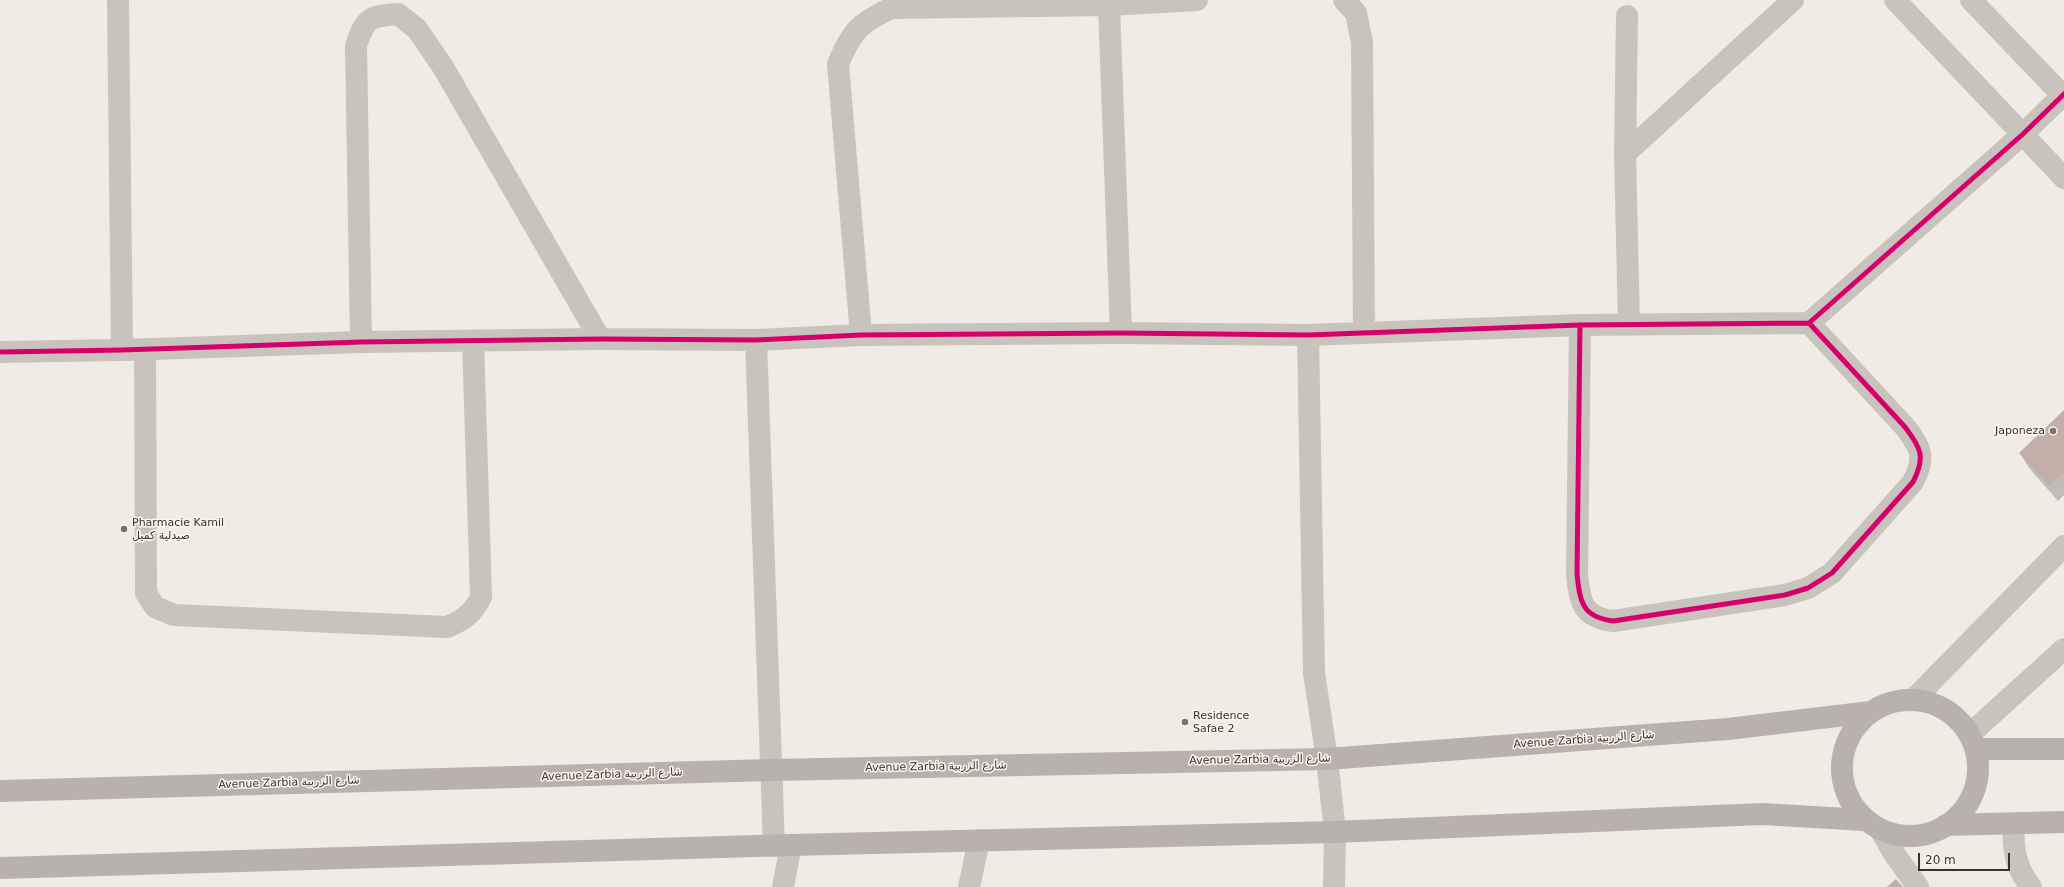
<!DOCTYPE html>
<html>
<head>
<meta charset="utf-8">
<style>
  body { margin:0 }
  #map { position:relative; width:2064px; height:887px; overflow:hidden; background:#f0ebe5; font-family:"DejaVu Sans",sans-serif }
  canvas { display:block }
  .scale { position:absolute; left:1918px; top:853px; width:92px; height:18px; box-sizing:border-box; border:2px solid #3b302b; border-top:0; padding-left:5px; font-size:12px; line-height:14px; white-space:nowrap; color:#3b302b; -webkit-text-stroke:3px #fbf5ee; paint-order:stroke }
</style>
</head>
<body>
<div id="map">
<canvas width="2064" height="887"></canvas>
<div class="scale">20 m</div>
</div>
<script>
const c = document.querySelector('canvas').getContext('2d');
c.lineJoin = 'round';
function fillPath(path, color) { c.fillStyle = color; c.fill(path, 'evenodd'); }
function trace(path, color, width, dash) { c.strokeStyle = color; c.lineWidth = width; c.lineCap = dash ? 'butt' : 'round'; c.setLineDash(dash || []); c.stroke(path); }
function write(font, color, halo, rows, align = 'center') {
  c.font = font + ' "DejaVu Sans","Noto Naskh Arabic",sans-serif'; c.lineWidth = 3; c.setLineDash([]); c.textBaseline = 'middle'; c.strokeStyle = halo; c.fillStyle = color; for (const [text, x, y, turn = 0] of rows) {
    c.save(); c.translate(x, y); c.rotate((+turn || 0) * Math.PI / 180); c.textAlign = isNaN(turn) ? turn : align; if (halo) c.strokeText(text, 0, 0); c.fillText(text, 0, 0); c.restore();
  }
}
fillPath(new Path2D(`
  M 2064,411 L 2064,495 L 2058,501 L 2029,468 L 2020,453 Z`), '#0003');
fillPath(new Path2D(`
  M 2064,410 L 2064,472 L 2049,486 L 2019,453 Z
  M 1896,879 L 1903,887 L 1887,887 Z`), '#c3afa7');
trace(new Path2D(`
  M 118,0 L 122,350
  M 1344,0 L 1356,13 L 1362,42 L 1364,332
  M 1895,0 L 2064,178
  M 1971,0 L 2064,97
  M 1109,5 L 1121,333
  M 1625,154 L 1627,16
  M 1580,325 L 1577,574 C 1580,602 1582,617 1613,621 L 1785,595 L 1808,588 L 1832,573 L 1913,482 C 1926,457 1921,448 1905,427 L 1809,323
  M 1629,325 L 1625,154 L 1793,0
  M 861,335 L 838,64 C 852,30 859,24 891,8 L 1109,5 L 1197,0
  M 1308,335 L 1314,673 L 1327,759 L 1335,832 L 1334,887
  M 756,340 L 774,846
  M 361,342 L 356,46 C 365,18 369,16 398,14 L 417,29 L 443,67 L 600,339
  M 145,349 L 146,593 L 155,607 L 174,615 L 447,627 C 464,620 473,613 481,597 L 473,341
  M 0,352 L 122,350 L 361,342 L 600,339 L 756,340 L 861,335 L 1121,333 L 1308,335 L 1580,325 L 1809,323 L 2023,134 L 2064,94
  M 1913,700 L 2064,546
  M 1970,734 L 2064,649
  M 2014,824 C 2012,847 2016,869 2031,887
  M 1880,829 L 1893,852 L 1918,887
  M 783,887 L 791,845
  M 969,887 L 979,840`), '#c9c3be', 22);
trace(new Path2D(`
  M1842 768a68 68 0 1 1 136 0a68 68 0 1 1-136 0Z
  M 1976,749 L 2064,749
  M 0,791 L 772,770 L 1327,759 L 1728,729 L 1871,712
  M 1946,825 L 2064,822
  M 0,868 L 791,845 L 1335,832 L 1762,814 L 1865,820`), '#b8b1ad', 22);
trace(new Path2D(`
  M 1580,325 L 1577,574 C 1580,602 1582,617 1613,621 L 1785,595 L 1808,588 L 1832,573 L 1913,482 C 1926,457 1921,448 1905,427 L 1809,323
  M 0,352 L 122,350 L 361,342 L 600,339 L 756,340 L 861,335 L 1121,333 L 1308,335 L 1580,325 L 1809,323 L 2023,134 L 2064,94`), '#d6006c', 5);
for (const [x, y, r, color] of [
  [2053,431,4,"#7a716c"],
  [124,529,4,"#7a716c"],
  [1185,722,4,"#7a716c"]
]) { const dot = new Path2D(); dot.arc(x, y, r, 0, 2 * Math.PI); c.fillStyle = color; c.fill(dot); trace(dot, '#fbf5ee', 1.5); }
write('11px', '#3b302b', '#fbf5ee', [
  ["Japoneza",2045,431,"right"],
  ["Pharmacie Kamil",132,523],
  ["صيدلية كميل",132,536],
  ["Residence",1193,716],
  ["Safae 2",1193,729]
], 'left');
write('11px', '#3b302b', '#fbf5ee', [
  ["Avenue Zarbia شارع الزربية",1584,740,-4],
  ["Avenue Zarbia شارع الزربية",1260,760,-1],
  ["Avenue Zarbia شارع الزربية",936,767,-1],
  ["Avenue Zarbia شارع الزربية",612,775,-2],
  ["Avenue Zarbia شارع الزربية",289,783,-2]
]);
</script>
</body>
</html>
